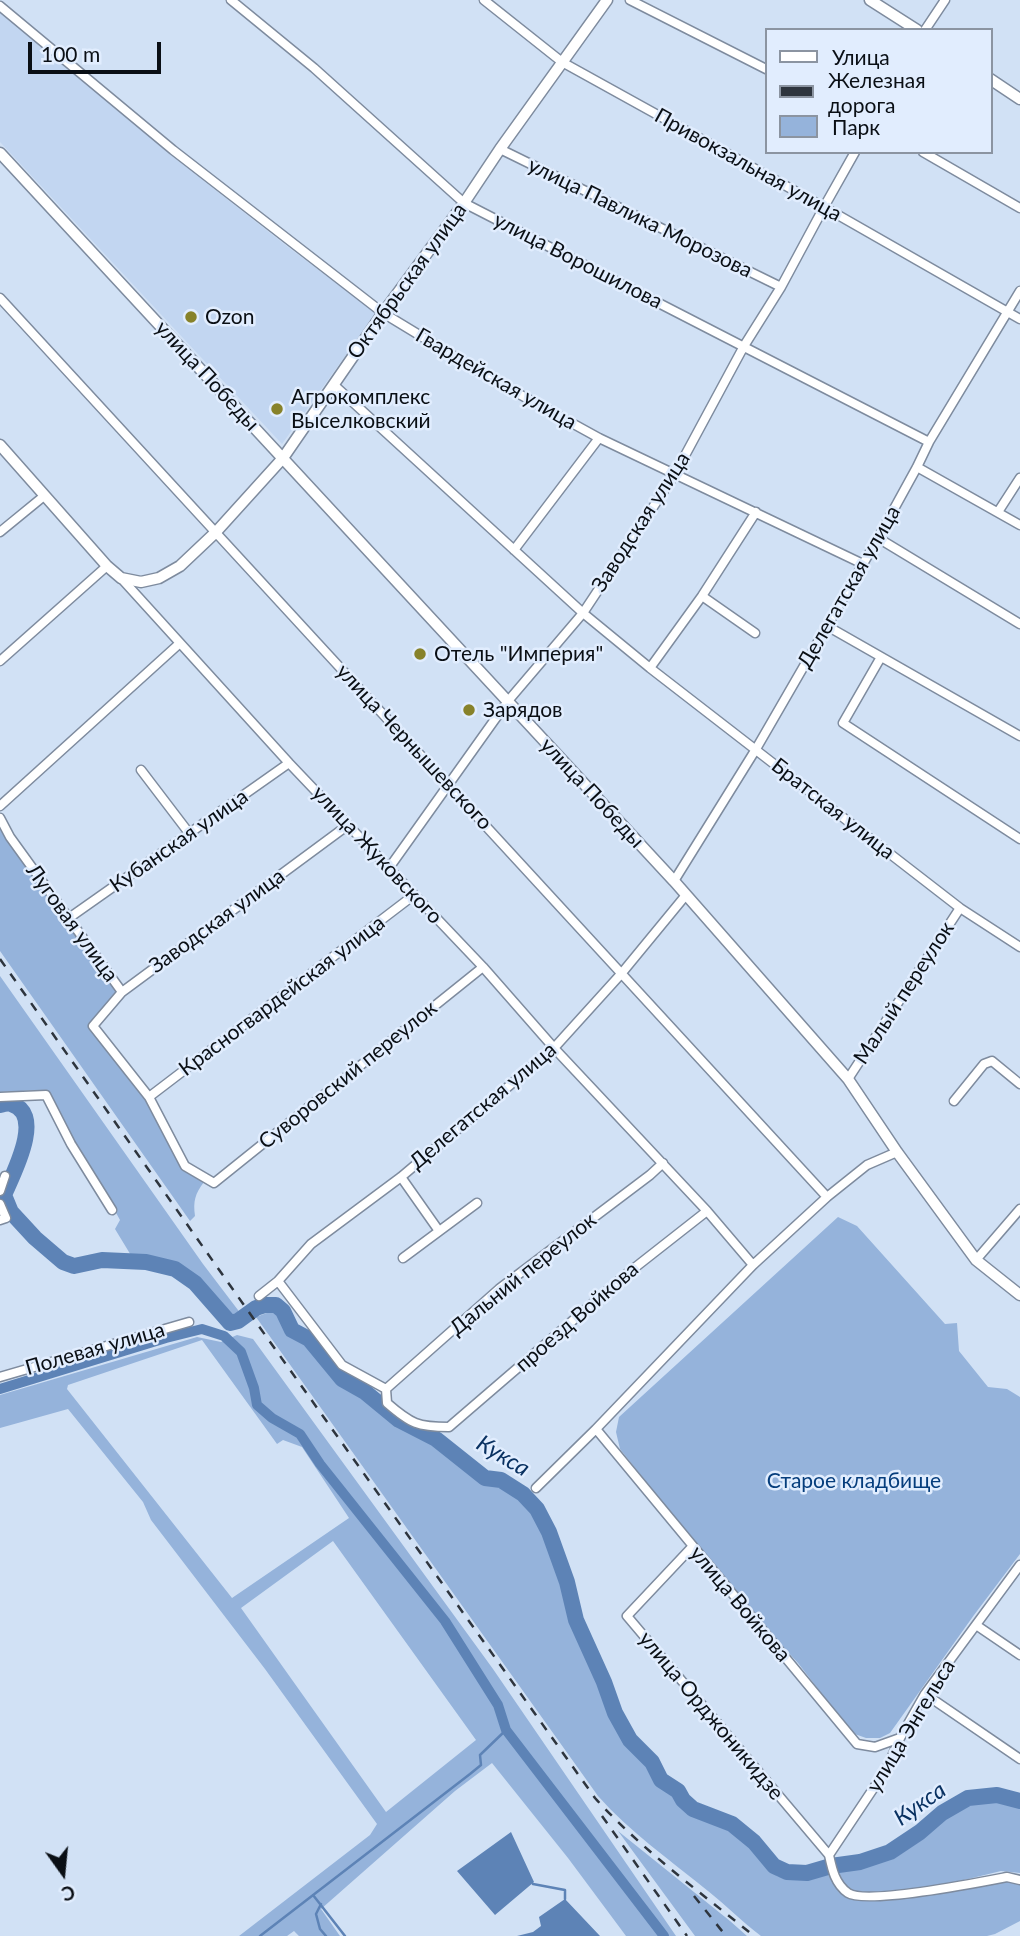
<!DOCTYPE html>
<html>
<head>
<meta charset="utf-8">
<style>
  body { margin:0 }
  #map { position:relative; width:1020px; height:1936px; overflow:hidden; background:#d1e1f5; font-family:Lato,sans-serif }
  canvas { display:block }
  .legend { position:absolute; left:765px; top:28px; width:228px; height:126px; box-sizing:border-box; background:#e1edfe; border:2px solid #8b94a1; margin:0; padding:9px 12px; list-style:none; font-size:21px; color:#0a0f15 }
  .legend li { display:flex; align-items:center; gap:14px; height:35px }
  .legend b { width:35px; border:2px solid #8b94a1 }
  .north { position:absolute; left:28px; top:1838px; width:70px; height:70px; -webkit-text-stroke:5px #e1edfe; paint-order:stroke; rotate:165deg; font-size:19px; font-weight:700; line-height:28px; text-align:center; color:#0a0f15 }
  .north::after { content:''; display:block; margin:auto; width:24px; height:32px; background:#0a0f15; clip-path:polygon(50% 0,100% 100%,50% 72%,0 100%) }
  .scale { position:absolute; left:28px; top:42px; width:133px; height:32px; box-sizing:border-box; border:4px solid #0a0f15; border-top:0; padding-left:9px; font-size:21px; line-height:24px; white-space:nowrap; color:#0a0f15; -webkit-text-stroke:5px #e1edfe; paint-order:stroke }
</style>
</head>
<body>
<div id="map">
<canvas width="1020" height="1936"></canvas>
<ul class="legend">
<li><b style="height:9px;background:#fff"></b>Улица</li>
<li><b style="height:9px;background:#2e353e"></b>Железная дорога</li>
<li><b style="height:19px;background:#95b3db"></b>Парк</li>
</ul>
<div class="north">С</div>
<div class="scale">100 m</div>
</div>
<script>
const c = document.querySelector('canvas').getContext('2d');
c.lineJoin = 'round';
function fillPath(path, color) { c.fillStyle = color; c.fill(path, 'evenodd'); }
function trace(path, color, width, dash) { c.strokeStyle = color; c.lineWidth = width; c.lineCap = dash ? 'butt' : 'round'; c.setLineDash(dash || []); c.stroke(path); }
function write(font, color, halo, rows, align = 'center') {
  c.font = font + ' Lato,sans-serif'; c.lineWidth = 5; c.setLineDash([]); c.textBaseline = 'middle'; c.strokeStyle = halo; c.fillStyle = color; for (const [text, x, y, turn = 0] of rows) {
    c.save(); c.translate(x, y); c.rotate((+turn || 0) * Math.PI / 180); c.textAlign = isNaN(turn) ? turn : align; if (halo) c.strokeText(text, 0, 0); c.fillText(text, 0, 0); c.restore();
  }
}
fillPath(new Path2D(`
  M 0,12 L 172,156 L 288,247 L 376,313 L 282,444 L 0,142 Z`), '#c2d6f1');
fillPath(new Path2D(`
  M 0,829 L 117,991 L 90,1024 L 94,1034 L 146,1099 L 177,1161 L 191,1174 L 204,1182 C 195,1194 193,1201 195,1216 L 190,1221 L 0,951 Z
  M 0,976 L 203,1264 L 241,1314 L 228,1318 L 187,1270 L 176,1265 L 161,1261 L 132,1257 L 115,1229 L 120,1220 L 100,1184 L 72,1142 L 48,1095 L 42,1090 L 0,1092 Z
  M 838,1217 L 857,1226 L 945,1324 L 957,1323 L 959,1351 L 988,1387 L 1007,1389 L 1020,1397 L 1020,1554 L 974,1615 L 890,1733 L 880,1738 L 866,1738 L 852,1733 L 798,1663 L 736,1596 L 620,1449 L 616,1432 L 619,1417 Z
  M 272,1311 L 280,1312 L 289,1330 L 308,1344 L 339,1382 L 364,1394 L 397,1424 L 410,1428 L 435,1442 L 482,1480 L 500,1484 L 521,1496 L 534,1511 L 546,1533 L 574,1622 L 613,1714 L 627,1742 L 649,1764 L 659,1781 L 676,1793 L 682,1802 L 692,1811 L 729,1826 L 753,1848 L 761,1862 L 777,1876 L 794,1880 L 828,1872 C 841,1893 843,1900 869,1900 L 1008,1881 L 1020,1884 L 1020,1921 L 995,1934 L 987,1936 L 761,1936 C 742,1922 726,1905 708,1891 C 670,1860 630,1832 598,1796 L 256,1317 Z
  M 237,1335 L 253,1339 L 493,1669 L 676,1936 L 626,1936 L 568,1858 L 492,1763 L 455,1791 L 321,1909 L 340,1936 L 299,1936 L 294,1931 L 287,1936 L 239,1936 L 370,1835 L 377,1824 L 265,1669 L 151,1520 L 143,1502 L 68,1409 L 0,1428 L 0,1395 L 197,1337 L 221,1342 ZM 202,1340 L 277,1444 L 283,1440 L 302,1447 L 349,1518 L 232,1598 L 67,1389 L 68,1385 ZM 333,1541 L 476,1740 L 386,1812 L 241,1608 Z
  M 994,1799 L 1020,1805 L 1020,1873 L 1001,1871 L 931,1888 L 861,1894 L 849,1891 L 838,1878 L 841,1868 L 883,1861 L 898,1852 L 925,1833 L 945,1814 L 969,1803 Z
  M 618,1831 L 730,1921 L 747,1936 L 695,1936 Z`), '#95b3db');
fillPath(new Path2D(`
  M 511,1832 L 534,1882 L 495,1915 L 457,1871 Z
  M 565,1899 L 600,1936 L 517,1936 L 533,1932 L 541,1926 L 539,1917 Z`), '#5d83b6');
trace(new Path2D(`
  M 533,1884 L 565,1890 L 565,1899
  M 313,1895 L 345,1936
  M 321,1904 L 316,1914 L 320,1929 L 326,1936
  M 260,1936 L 470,1774 L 481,1765 L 480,1755 L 506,1730`), '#5d83b6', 2.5);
trace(new Path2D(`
  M 0,1389 L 166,1338 L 202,1329 L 224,1336 L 241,1352 L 254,1388 L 257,1405 L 272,1418 L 300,1434 L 320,1464 L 445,1621 L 498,1705 L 506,1730 L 664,1936`), '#5d83b6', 10);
trace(new Path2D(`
  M 0,1105 C 4,1104 8,1103 11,1104 C 46,1113 12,1176 4,1195 L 11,1212 L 35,1238 L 63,1262 L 74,1266 L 102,1260 L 146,1262 L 175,1269 L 195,1283 L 230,1323 L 238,1321 L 256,1308 L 265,1305 L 276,1305 L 283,1311 L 292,1330 L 309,1339 L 342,1379 L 365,1392 L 399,1420 L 436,1439 L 485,1478 L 501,1480 L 523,1494 L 537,1509 L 549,1532 L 567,1582 L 576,1620 L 604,1682 L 615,1713 L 630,1740 L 652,1762 L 661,1780 L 678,1791 L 683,1800 L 693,1809 L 732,1824 L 754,1842 L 774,1866 L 787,1872 L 807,1873 L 831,1866 L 860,1862 L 890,1852 L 920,1832 L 942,1813 L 968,1798 L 997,1795 L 1020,1801`), '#5d83b6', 16);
const minor = new Path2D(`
  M 231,0 L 314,68 L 464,203 L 929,442
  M 484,0 L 562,62 L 824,207 L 1020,319
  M 630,0 L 766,69
  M 0,6 L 173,150 L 383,313 L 490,378 L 599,438 L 863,564
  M 925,30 L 945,0
  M 500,149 L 781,287
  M 923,152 L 1020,208
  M 0,298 L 827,1197
  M 334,385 L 583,613 L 650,668 L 960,908 L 1020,947
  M 917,467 L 1020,525
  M 998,512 L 1020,478
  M 0,532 L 44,496
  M 878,538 L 1020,624
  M 514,550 L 599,438
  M 121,578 L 289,763 L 483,967 L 554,1048 L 707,1211 L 753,1265
  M 702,596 L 755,633
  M 827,626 L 1020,736
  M 881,657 L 843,723 L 1020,839
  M 0,661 L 107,566
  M 650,668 L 702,596 L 756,512
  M 141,770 L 189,833
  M 0,806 L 180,643
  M 0,818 L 10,837 L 122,992
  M 348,825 L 122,992 L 93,1026 L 149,1097 L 185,1166 L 214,1183 L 483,967
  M 389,868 L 508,701 L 583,613 L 675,474 L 744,346 L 781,287 L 824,207 L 855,152
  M 674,881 L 756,749 L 878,538 L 917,467 L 929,442 L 1020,291
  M 69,918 L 289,763
  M 848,1079 L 960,908
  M 0,1097 L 46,1095 L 71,1144 L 112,1210
  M 149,1097 L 414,895
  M 954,1101 L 984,1064 L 992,1061 L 1020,1084
  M 897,1152 L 867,1165 L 827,1197 L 753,1265 L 596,1429 L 857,1744 L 875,1747 L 900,1738
  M 401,1177 L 439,1231
  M 0,1191 L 5,1176
  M 0,1204 L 6,1218 L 0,1220
  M 403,1258 L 477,1203
  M 976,1260 L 1020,1209
  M 278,1281 L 342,1365 L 386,1389 L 387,1403 C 411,1424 418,1427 449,1427 L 628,1273 L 707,1211
  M 259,1296 L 278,1281 L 311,1244 L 401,1177 L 554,1048 L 621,974 L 686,895
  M 0,1377 L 189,1322
  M 386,1389 L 499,1289 L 650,1175 L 663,1163
  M 536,1488 L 596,1429
  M 692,1547 L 627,1616 L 829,1855 C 832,1869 835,1884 848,1893 C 866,1905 981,1882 1007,1877 L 1020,1880
  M 976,1625 L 1020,1655
  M 925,1694 L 1020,1759
  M 829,1855 L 887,1768 L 900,1738 L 925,1694 L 1020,1565`);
const tertiary = new Path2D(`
  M 870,0 L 917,30
  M 990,79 L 1020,99
  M 0,153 L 674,881 L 848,1079 L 897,1152 L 976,1260 L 1020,1295
  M 0,445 L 107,566 L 121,578 L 141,582 L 159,578 L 180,566 L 216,532 L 283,458 L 383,313 L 464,203 L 500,149 L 607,0`);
trace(minor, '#7e8b9e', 11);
trace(tertiary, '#7e8b9e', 13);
trace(minor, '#fff', 8);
trace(tertiary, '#fff', 10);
trace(new Path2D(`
  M 0,959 L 258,1325 L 595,1798 C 642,1850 700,1892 754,1936
  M 602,1816 L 687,1936
  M 694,1896 L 726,1936`), '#2e353e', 2.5, [9, 9]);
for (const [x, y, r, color] of [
  [191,317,7,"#87822a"],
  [277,409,7,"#87822a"],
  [420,654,7,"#87822a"],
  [469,710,7,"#87822a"]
]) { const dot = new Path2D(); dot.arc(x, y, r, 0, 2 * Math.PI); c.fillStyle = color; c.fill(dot); trace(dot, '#e1edfe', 2.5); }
write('21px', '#0a0f15', '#e1edfe', [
  ["Привокзальная улица",748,165,29],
  ["улица Павлика Морозова",640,218,26],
  ["улица Ворошилова",578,261,27],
  ["Октябрьская улица",407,281,-54],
  ["улица Победы",207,376,47],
  ["Гвардейская улица",496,379,30],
  ["Заводская улица",641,522,-57],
  ["Делегатская улица",849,587,-60],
  ["улица Чернышевского",414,747,47],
  ["улица Победы",592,793,47],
  ["Братская улица",833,809,38],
  ["Кубанская улица",179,841,-35],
  ["улица Жуковского",377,855,47],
  ["Заводская улица",217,921,-36],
  ["Луговая улица",72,923,54],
  ["Малый переулок",904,993,-57],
  ["Красногвардейская улица",282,996,-37],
  ["Суворовский переулок",348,1075,-39],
  ["Делегатская улица",483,1106,-40],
  ["Дальний переулок",523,1274,-39],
  ["проезд Войкова",577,1317,-41],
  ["Полевая улица",95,1349,-16],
  ["улица Войкова",740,1604,50],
  ["улица Орджоникидзе",711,1716,50],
  ["улица Энгельса",911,1726,-59]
]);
write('21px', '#0a0f15', '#e1edfe', [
  ["Ozon",205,317],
  ["Агрокомплекс",291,397],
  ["Выселковский",291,421],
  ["Отель \"Империя\"",434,654],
  ["Зарядов",483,710]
], 'left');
write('21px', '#053d7c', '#e1edfe', [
  ["Старое кладбище",854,1481]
]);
write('italic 23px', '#093161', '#e1edfe', [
  ["Кукса",503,1456,31],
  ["Кукса",920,1804,-35]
]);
</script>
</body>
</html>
